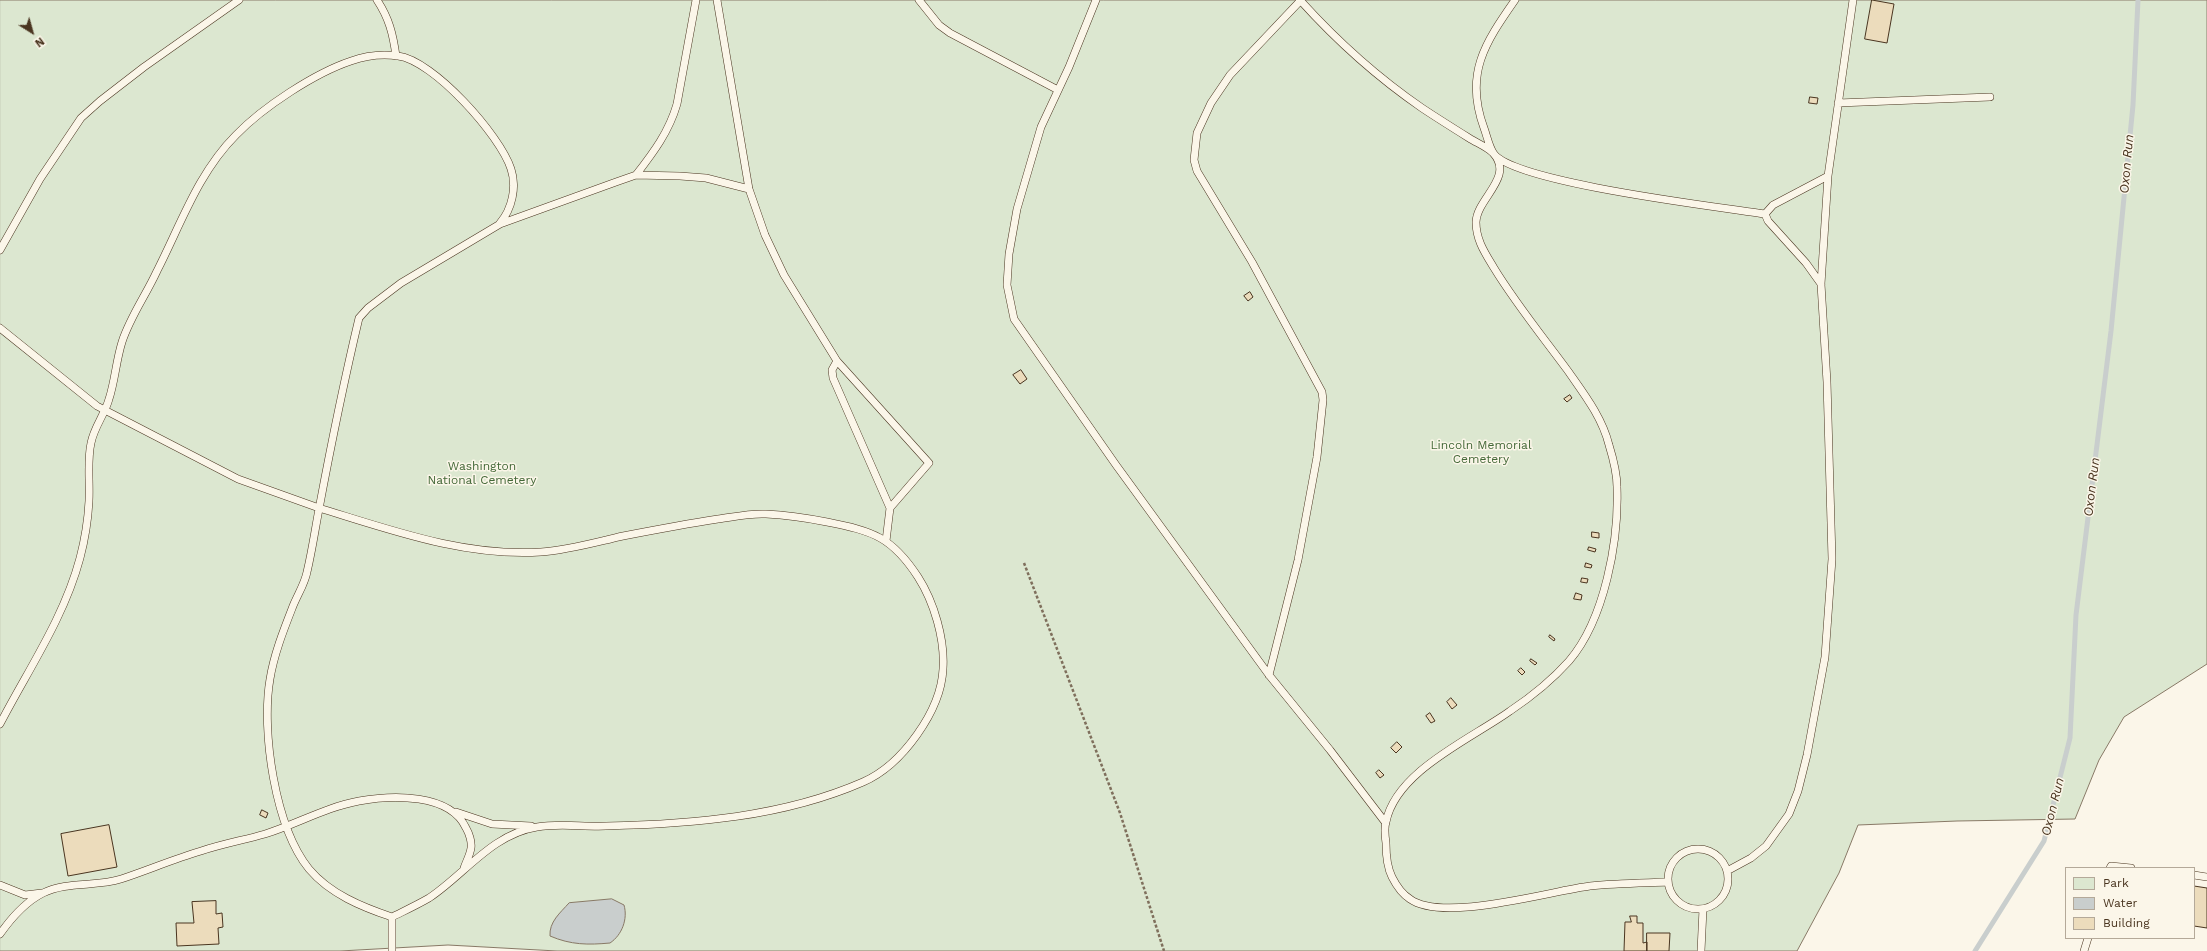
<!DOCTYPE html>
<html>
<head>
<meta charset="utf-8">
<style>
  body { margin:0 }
  #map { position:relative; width:2207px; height:951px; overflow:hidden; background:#fbf6e9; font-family:"Work Sans",sans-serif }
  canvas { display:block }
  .legend { position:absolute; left:2065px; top:867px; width:130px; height:72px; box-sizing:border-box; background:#fbf6e9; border:1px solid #b4a999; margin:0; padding:5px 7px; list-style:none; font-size:12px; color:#4a3520 }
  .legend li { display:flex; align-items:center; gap:8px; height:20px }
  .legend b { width:20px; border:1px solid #b4a999 }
  .north { position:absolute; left:12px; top:12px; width:40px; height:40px; -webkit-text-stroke:3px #fbf6e9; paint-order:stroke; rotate:143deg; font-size:11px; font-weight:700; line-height:16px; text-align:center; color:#4a3520 }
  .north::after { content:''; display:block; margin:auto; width:14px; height:18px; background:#4a3520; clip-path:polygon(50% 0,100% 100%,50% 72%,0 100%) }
</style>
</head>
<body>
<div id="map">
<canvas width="2207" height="951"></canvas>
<ul class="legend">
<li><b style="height:11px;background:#dce7d0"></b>Park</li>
<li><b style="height:11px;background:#c9cecd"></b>Water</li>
<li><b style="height:11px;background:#ecdcbc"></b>Building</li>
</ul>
<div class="north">N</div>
</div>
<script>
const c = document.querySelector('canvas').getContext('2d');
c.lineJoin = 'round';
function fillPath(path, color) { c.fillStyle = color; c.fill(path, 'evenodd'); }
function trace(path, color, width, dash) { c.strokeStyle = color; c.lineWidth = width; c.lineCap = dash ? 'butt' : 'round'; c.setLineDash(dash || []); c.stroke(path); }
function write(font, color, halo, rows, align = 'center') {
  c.font = font + ' "Work Sans",sans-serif'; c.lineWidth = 3; c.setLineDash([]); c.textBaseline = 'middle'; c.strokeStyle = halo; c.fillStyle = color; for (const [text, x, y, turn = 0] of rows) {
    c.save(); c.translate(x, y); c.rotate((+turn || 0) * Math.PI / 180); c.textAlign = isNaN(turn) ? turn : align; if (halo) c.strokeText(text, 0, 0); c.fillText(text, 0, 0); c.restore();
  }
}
const green = new Path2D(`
  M 0,0 L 2207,0 L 2207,664 L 2124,717 L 2099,760 L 2075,819 L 1957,821 L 1858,825 L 1839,873 L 1797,951 L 557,951 L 448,945 L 340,951 L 0,951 Z`);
fillPath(green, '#dce7d0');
trace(green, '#887966', 1);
const water = new Path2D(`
  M 612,899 L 624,905 C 628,919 622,935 610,943 C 588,945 571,945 550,936 C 549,922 560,913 569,903 Z`);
fillPath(water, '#c9cecd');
trace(water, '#887966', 1);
trace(new Path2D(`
  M 1975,951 L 2044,841 L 2070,738 L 2076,615 L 2111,331 L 2133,105 L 2138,0`), '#c9cecd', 5);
const building = new Path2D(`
  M 1872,0 L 1894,4 L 1887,43 L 1865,39 Z
  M 1810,97 L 1818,98 L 1817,104 L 1809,103 Z
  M 1250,292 L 1253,297 L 1248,301 L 1244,296 Z
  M 1021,370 L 1027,379 L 1020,384 L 1013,375 Z
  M 1570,395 L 1572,398 L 1567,402 L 1564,399 Z
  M 1592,532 L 1599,533 L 1599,538 L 1592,537 Z
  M 1589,547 L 1596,549 L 1595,552 L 1588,550 Z
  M 1586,563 L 1592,565 L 1591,568 L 1585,567 Z
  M 1582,578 L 1588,579 L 1587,583 L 1581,582 Z
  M 1576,593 L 1582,595 L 1581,600 L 1574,599 Z
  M 1550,635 L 1555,639 L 1554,641 L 1549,637 Z
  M 1531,659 L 1537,663 L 1535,665 L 1530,661 Z
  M 1521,668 L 1525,672 L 1522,675 L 1518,671 Z
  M 1451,698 L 1457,705 L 1452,709 L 1447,702 Z
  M 1430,713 L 1435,721 L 1431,723 L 1426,716 Z
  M 1397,742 L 1402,747 L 1396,753 L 1391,748 Z
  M 1379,770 L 1384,775 L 1380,778 L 1376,773 Z
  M 262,810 L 268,813 L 266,818 L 260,815 Z
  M 109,825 L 117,867 L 68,876 L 61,834 Z
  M 2194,886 L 2207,888 L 2207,928 L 2194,926 Z
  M 216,901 L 216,914 L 222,913 L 223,927 L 218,928 L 219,944 L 177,946 L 176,923 L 194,923 L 192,902 Z
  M 1630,916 L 1637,916 L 1637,923 L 1643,923 L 1643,943 L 1647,942 L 1647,951 L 1624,951 L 1625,922 L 1631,922 Z
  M 1647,933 L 1670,933 L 1669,951 L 1647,951 Z`);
fillPath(building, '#ecdcbc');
trace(building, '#4a3520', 1);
const service = new Path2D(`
  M 377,0 C 389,18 393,34 396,56
  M 717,0 L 749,189 L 765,235 L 784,275 L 837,361 L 929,463 L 890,508 L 886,541
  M 919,0 L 939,25 L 950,33 L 1058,90
  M 1096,0 L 1069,67 L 1041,127 L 1017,209 L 1009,254 L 1007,285 L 1014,319 L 1116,465 L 1269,675 L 1330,750 L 1385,822
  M 1300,0 C 1336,40 1377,77 1422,108 C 1437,118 1453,128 1469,138 C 1477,143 1487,147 1493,153 C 1515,177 1477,198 1476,222 C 1476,240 1485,253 1494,268 C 1516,304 1543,337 1568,371 C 1584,394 1602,417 1609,445 C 1613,458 1617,473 1617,487 C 1619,540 1605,619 1569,661 C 1552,680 1531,697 1510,711 C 1471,739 1396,771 1386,822 C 1384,828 1385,836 1386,843 C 1386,854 1387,867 1392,877 C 1396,885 1402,894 1410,899 C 1443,923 1550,891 1590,886 C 1616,883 1643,883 1668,882
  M 1515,0 C 1485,43 1464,74 1484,128 C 1487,136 1489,147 1494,154 C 1517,183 1720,207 1765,214 L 1773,205 L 1828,176 L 1853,0
  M 1838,103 L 1990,97
  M 636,175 C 653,153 669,132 677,104 L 696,0
  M 1765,214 L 1768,221 L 1806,263 L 1821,284
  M 0,250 L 40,179 L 81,118 L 100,101 L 144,67 L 239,0
  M 0,328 L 97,406 L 238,479 L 319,508 C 391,530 465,557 541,552 C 569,550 596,542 623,536 C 654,530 686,524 718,519 C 733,517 750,513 766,514 C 786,515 807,518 827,522 C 873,531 892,537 918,577 C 934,602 945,639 943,669 C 941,711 902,765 863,782 C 783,817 692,824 606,826 C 583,827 559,823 537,827 C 492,834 464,875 429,898 C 417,905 404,911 392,917 C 362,907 330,894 309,869 C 275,827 261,731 270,679 C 274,654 284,629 293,606 C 298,594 305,583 307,572 C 312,551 315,530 319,509 C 331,445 344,381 359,318 L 368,308 L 401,283 L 500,224 L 616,182 L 636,175 L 680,176 L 706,178 L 749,189
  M 837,361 L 832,370 L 833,378 L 890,508
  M 1269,675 L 1298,560 L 1317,457 L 1323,400 L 1322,392 L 1252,262 L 1197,171 L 1194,160 L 1197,133 L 1211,103 L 1230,75 L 1301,0
  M 0,724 C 28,670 64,618 80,558 C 85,539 88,520 89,501 C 90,482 87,461 91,443 C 94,427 105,414 109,399 C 115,381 116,361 122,342 C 130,317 146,295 157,271 C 181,224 198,173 236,135 C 263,107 315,73 351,61 C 365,56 383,54 398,56 C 433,60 500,135 511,169 C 517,187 512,209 500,223
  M 456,812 L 492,824 L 531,826
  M1668 879a30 30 0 1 1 60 0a30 30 0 1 1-60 0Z
  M 2110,868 L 2111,866 L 2131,868
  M 1727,871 L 1751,858 L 1766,846 L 1789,814 L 1798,791 L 1807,755 L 1825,657 L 1832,559 L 1827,382 L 1821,284 L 1828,176
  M 2194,875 L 2207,877
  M 0,885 L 25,895 L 42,893
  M 392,917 L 392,951
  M 0,934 C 12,917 25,902 43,893 C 67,881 96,887 121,879 C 148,870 174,859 201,851 C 222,844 244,840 265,834 C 297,824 326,807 359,801 C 392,795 450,793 466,828 C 469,833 472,842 471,848 C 470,855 466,862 464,868
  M 1701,951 L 1703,909
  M 2084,951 L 2088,938`);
trace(service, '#4a3520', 8);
trace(new Path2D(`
  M 1024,563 L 1120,813 L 1164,951`), '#7f6f5c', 2.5, [3, 2]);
trace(service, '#fbf6e9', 7);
write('12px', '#436837', '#fbf6e9', [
  ["Lincoln Memorial",1481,445],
  ["Cemetery",1481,459],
  ["Washington",482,466],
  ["National Cemetery",482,480]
]);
write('italic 13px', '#4a3520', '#fbf6e9', [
  ["Oxon Run",2127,164,-85],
  ["Oxon Run",2092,487,-83],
  ["Oxon Run",2053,807,-76]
]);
</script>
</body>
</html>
